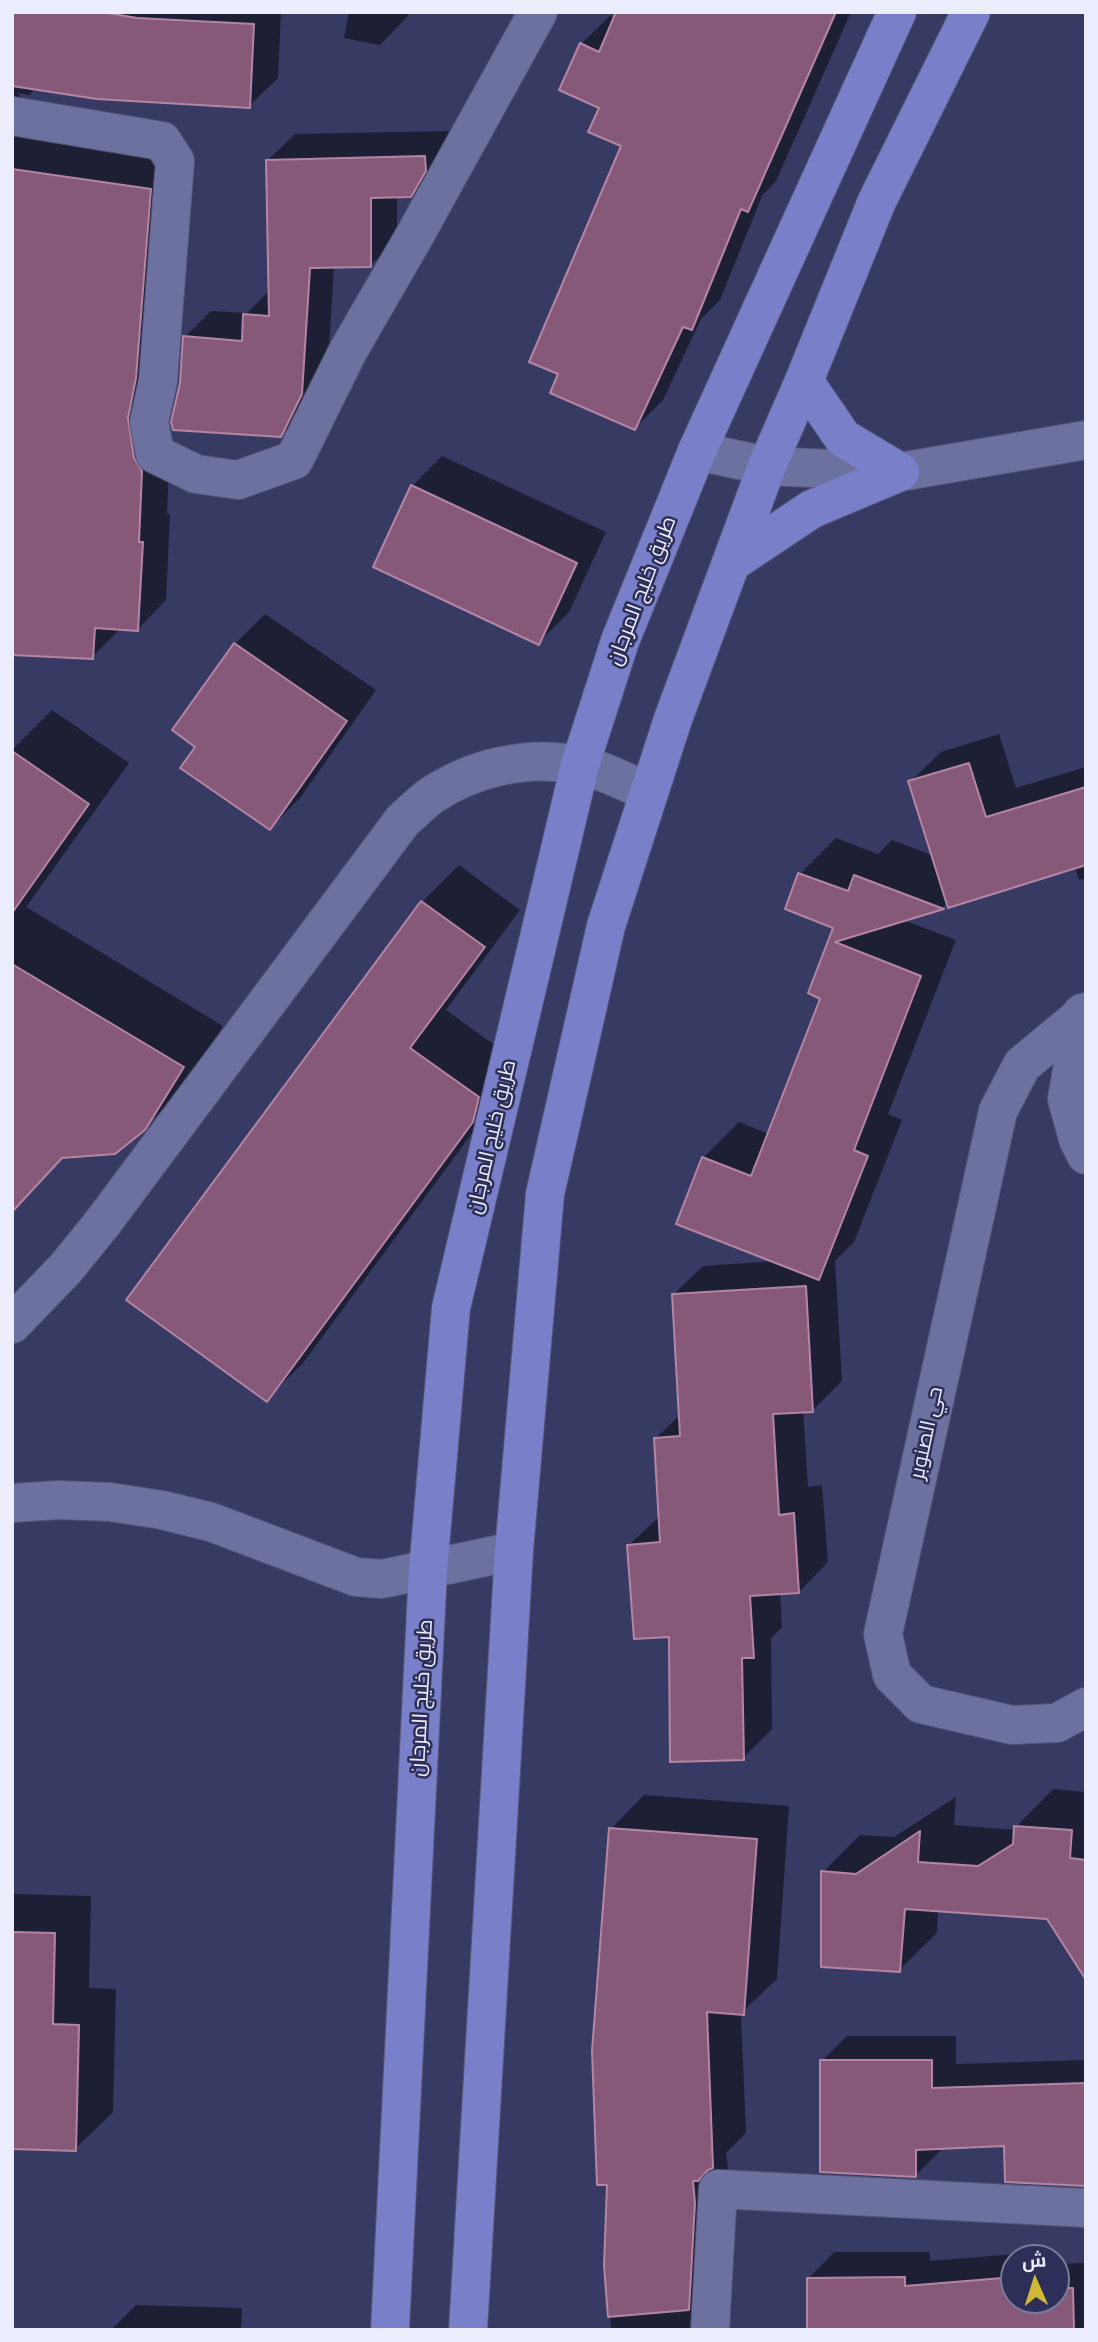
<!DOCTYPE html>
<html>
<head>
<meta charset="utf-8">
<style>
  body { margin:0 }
  #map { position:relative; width:1098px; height:2342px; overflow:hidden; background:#373a63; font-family:Manrope,Cairo,sans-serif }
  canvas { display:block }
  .frame { position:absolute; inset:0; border:14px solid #ebedfd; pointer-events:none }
  .north { position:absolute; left:1000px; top:2244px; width:70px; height:70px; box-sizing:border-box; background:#2d2f58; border:2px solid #797b9a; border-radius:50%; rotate:357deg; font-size:19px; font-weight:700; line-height:28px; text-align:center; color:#ebedfd }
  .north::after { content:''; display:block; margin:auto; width:24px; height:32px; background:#cfb837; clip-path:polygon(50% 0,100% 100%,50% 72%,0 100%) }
</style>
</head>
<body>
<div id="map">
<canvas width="1098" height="2342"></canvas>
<div class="frame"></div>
<div class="north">ش</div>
</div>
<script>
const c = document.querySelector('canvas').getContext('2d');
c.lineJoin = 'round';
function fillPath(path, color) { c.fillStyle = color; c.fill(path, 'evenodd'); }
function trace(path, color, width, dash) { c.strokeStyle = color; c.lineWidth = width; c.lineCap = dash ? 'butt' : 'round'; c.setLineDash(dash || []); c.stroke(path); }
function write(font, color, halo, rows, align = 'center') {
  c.font = font + ' Manrope,Cairo,sans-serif'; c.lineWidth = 5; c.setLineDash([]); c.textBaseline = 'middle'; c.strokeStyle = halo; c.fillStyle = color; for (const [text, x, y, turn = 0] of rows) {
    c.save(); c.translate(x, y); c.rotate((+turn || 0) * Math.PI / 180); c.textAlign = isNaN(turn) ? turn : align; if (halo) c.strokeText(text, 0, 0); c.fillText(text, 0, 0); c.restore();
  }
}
fillPath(new Path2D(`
  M 12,12 L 281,12 L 278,78 L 249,106 L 36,88 L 29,95 L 18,93 L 26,104 L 52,112 L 48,142 L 178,161 L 164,348 L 170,442 L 167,514 L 170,514 L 166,600 L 138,629 L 121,628 L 92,657 L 12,579 Z
  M 349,12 L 409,12 L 408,16 L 380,45 L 344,38 Z
  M 618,12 L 851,12 L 776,181 L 762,196 L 720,300 L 701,319 L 663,400 L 635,428 L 560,373 L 623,145 L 601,107 L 581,44 L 610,16 L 616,18 Z
  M 451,131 L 437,169 L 410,195 L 397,196 L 397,239 L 371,265 L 334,266 L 328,366 L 307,408 L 281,435 L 182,383 L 185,337 L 211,311 L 247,313 L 270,290 L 268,160 L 295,134 Z
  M 442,456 L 606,532 L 569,612 L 538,643 L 412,486 Z
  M 265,614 L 376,690 L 300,798 L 270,828 L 197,747 L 235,644 Z
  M 52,710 L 129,763 L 26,907 L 223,1026 L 185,1087 L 144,1128 L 66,1151 L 12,1211 L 12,750 Z
  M 999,734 L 1016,788 L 1086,767 L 1086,878 L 1079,880 L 1075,867 L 948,902 L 943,907 L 903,920 L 956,940 L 888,1114 L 902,1120 L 854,1242 L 835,1261 L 842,1381 L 813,1410 L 803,1410 L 808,1487 L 822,1485 L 828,1562 L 799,1592 L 780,1593 L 782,1627 L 771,1638 L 772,1729 L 743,1758 L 670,1635 L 629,1545 L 660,1516 L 655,1439 L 681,1414 L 673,1295 L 703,1266 L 777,1261 L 703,1158 L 739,1122 L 769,1134 L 822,998 L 836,927 L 800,874 L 836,838 L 878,854 L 892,840 L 934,856 L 910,782 L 941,752 Z
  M 459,865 L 520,910 L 446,1010 L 515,1060 L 509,1083 L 303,1363 L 266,1400 L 422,902 Z
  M 1053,1789 L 1086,1792 L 1086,1956 L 1048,1917 L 938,1910 L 937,1933 L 899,1970 L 823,1872 L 860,1835 L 894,1837 L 956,1797 L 954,1825 L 1016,1830 L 1016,1827 Z
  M 644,1795 L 789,1806 L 777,1979 L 741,2013 L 746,2133 L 726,2153 L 728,2169 L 721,2294 L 726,2330 L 608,2330 L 611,2327 L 606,2266 L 609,2183 L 611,1829 Z
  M 12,1894 L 91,1896 L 89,1988 L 116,1989 L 113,2112 L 75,2149 L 12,2147 Z
  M 847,2036 L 956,2036 L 956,2064 L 1086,2060 L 1086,2185 L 1006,2144 L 940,2147 L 940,2151 L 915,2176 L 822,2061 Z
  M 834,2252 L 930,2252 L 930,2261 L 1028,2253 L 1028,2258 L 1014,2258 L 1014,2300 L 1056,2300 L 1056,2264 L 1086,2263 L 1086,2330 L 809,2330 L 809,2278 Z
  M 136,2305 L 242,2308 L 241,2330 L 111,2330 Z`), '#0007');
const building = new Path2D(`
  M 12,12 L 102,12 L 137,18 L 254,24 L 250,108 L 97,99 L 12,86 Z
  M 616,12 L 836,12 L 748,212 L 741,209 L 692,330 L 683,327 L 635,430 L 550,393 L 558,374 L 529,362 L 621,146 L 588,132 L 599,108 L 559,90 L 580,43 L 599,52 Z
  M 425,156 L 426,171 L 411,197 L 371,198 L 371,267 L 310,268 L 302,394 L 281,437 L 173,430 L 171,422 L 180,383 L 183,336 L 242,341 L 243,314 L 269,316 L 266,160 Z
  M 12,169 L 151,189 L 136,378 L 128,418 L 134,458 L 142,471 L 139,542 L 143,542 L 138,631 L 95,628 L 93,659 L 12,655 Z
  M 411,485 L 577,563 L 539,645 L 373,567 Z
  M 234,643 L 347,721 L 270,830 L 180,768 L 195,747 L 172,730 Z
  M 12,751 L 89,804 L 12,913 Z
  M 969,763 L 986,817 L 1086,787 L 1086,865 L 948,908 L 908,781 Z
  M 798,873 L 848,891 L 854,875 L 944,909 L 835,942 L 921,976 L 854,1150 L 868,1156 L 819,1280 L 676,1224 L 702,1157 L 751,1176 L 820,999 L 808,993 L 833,928 L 785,909 Z
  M 421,901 L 485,947 L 410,1048 L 479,1097 L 473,1122 L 267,1402 L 126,1300 Z
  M 12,964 L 184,1067 L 145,1130 L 115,1154 L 62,1158 L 12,1212 Z
  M 806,1286 L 813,1412 L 773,1414 L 779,1515 L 794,1513 L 799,1593 L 750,1596 L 754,1658 L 742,1658 L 744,1760 L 670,1762 L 669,1637 L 634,1639 L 627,1545 L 660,1542 L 654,1438 L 680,1436 L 672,1294 Z
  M 1014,1826 L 1072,1830 L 1070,1858 L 1086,1860 L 1086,1980 L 1047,1919 L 905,1909 L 900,1972 L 821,1967 L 821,1871 L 856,1874 L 920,1831 L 918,1862 L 978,1866 L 1013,1844 Z
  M 609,1828 L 757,1839 L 744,2015 L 707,2012 L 713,2168 L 708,2170 L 698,2181 L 693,2181 L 695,2203 L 689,2310 L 608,2317 L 604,2266 L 607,2185 L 597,2185 L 592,2051 Z
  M 12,1932 L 55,1933 L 53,2024 L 79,2025 L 76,2151 L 12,2149 Z
  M 820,2060 L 932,2060 L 932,2088 L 1086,2083 L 1086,2186 L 1005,2182 L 1004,2146 L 916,2150 L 916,2177 L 820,2172 Z
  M 905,2277 L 905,2286 L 1003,2278 L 1003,2290 L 1014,2289 L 1014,2300 L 1056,2300 L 1056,2288 L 1073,2288 L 1074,2330 L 807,2330 L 807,2278 Z`);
fillPath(building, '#855977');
trace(building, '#b485a5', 2);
const street = new Path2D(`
  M 12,116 L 162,141 L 175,161 L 158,381 L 149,422 L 155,454 L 196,474 L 238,480 L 294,460 L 348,351 L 415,235 L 538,12
  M 1086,1012 L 1022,1065 L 998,1111 L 883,1634 L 892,1675 L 921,1704 L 1012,1725 L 1057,1723 L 1086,1707
  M 1082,1013 L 1067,1099 L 1078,1139 L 1086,1155
  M 12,1324 L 66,1268 L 104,1221 L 403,820 C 413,812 422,802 432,795 C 475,767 528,755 578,765 C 602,769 626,783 649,792
  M 12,1503 L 59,1500 L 110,1502 L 162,1510 L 211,1522 L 356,1577 L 382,1579 L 514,1551
  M 710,2330 L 718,2189 L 1086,2208`);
const secondary = new Path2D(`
  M 697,451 L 767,466 L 900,472 L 1086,440`);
const primary = new Path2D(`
  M 804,381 L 843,438 L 900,472
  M 731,563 L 812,509 L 900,472
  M 390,2330 L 428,1570 L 451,1308 L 580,765 L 620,641 L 697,451 L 897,12
  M 468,2330 L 514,1551 L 545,1194 L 606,926 L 673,719 L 767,466 L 804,381 L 877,201 L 971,12`);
trace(street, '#545576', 40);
trace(secondary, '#545576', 40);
trace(primary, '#545576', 40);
trace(street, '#6c719f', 38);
trace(secondary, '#6c719f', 38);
trace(primary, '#797fc8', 38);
write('21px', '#ebedfd', '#2d2f58', [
  ["طريق خليج المرجان",642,591,-69],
  ["طريق خليج المرجان",492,1137,-77],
  ["حي الصنوبر",927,1433,-78],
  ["طريق خليج المرجان",422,1698,-87]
]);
</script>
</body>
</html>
